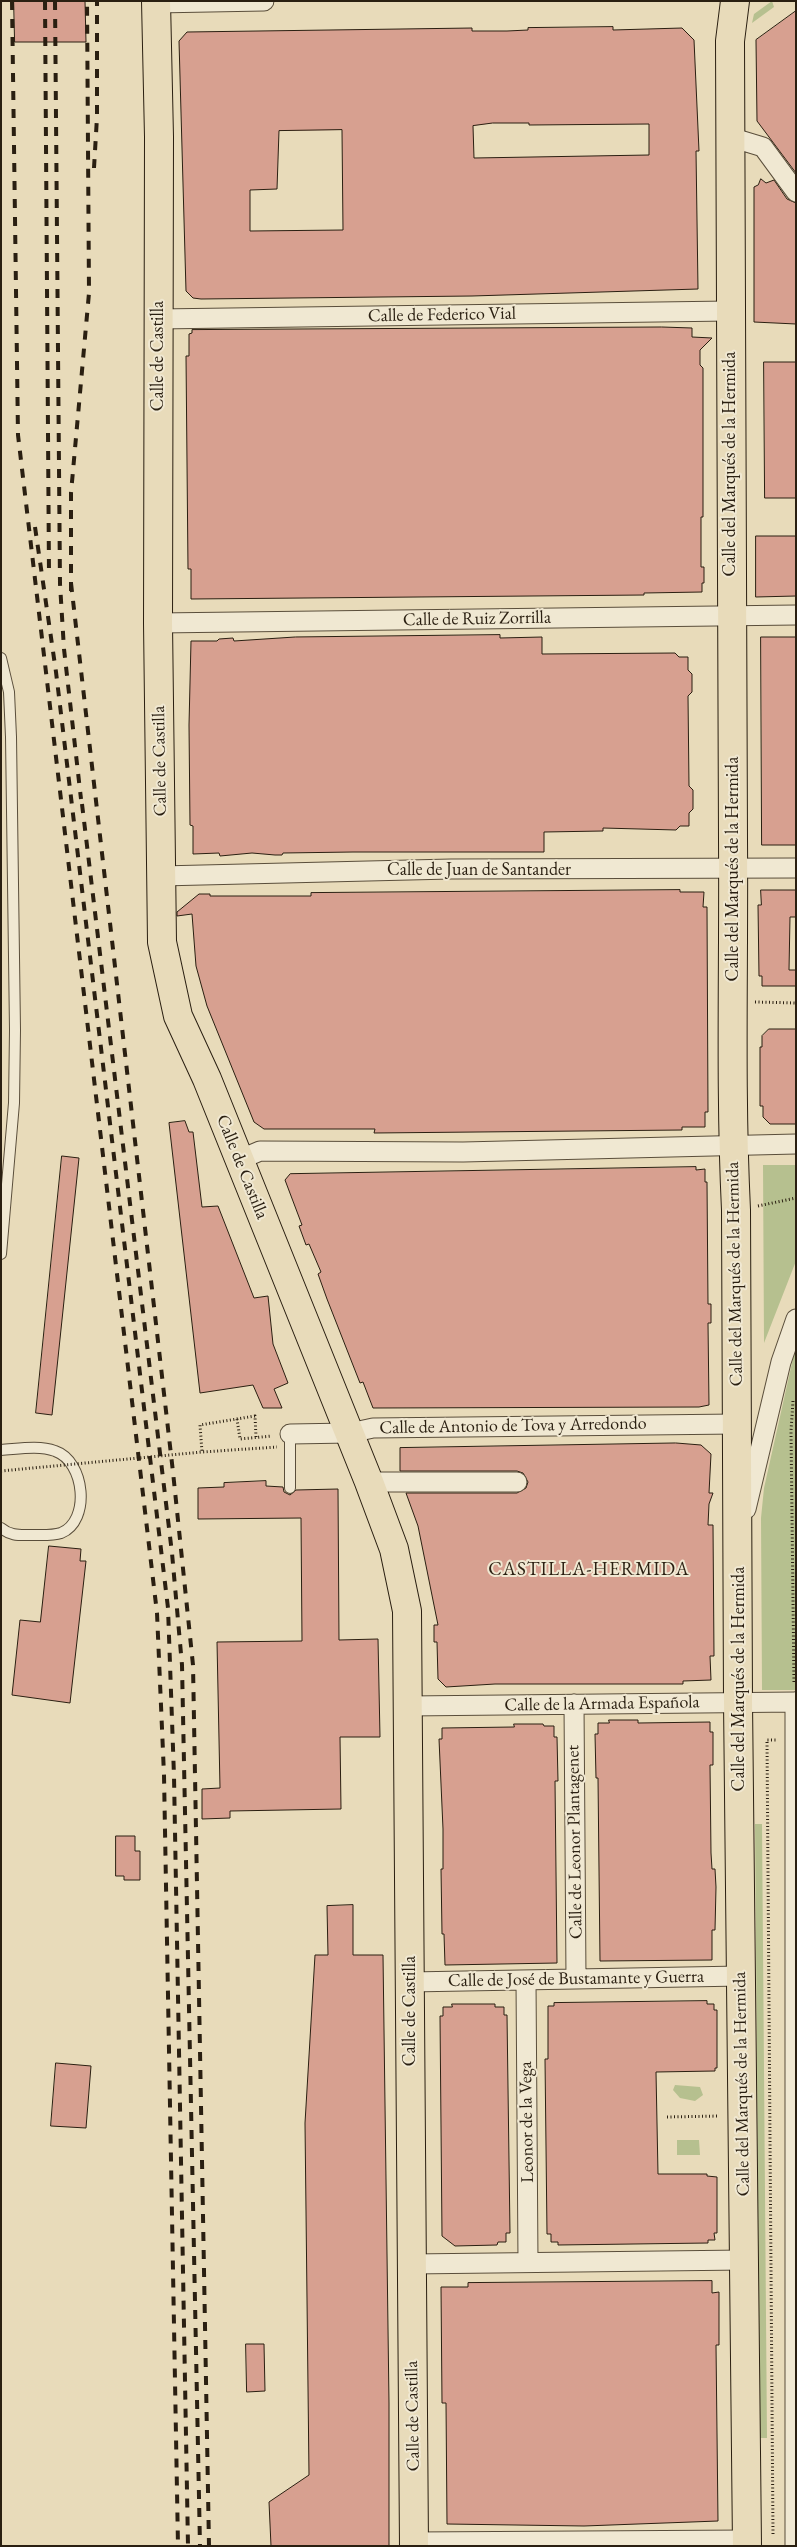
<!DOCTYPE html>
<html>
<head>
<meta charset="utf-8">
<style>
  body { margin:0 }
  #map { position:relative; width:797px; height:2547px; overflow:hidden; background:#e8dbba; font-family:"EB Garamond",serif }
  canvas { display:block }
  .frame { position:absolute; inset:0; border:2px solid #2a1f11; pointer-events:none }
</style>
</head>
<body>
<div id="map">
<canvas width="797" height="2547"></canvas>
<div class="frame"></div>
</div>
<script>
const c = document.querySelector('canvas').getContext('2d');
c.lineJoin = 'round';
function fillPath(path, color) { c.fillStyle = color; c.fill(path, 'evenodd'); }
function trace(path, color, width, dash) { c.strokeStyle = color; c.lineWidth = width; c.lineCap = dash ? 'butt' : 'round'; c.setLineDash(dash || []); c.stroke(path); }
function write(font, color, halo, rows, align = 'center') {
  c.font = font + ' "EB Garamond",serif'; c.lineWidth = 4; c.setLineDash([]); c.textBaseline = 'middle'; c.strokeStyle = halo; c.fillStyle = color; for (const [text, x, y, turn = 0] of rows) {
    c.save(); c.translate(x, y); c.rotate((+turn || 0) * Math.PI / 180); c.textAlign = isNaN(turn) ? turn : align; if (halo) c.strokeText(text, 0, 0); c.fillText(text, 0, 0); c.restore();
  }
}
fillPath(new Path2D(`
  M 772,1 L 774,7 L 752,23 L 754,14 Z
  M 763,1165 L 796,1165 L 796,1261 L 764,1343 Z
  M 796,1345 L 796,1690 L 762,1690 L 761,1518 L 764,1488 Z
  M 755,1824 L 762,1824 L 767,2438 L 760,2438 Z
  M 675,2085 L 700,2087 L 703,2095 L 695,2101 L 680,2098 L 673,2090 Z
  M 677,2140 L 699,2140 L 700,2155 L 677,2155 Z`), '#b6c08f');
const building = new Path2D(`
  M 14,1 L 85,1 L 86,42 L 15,42 Z
  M 796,11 L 796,173 L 757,121 L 756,40 Z
  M 613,27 L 613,30 L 682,28 L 694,40 L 699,151 L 696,151 L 698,289 L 472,296 L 201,299 L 193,298 L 186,291 L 179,41 L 187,32 L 472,28 L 472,31 L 507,31 L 528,30 L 528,28 ZM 493,123 L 529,123 L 529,125 L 649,124 L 649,155 L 474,158 L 473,126 ZM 342,130 L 343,230 L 250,231 L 250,190 L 277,189 L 279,131 Z
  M 761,179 L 766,183 L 774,180 L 787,199 L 796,203 L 796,324 L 754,322 L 754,187 L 758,185 Z
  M 662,327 L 692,328 L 692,337 L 712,338 L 700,350 L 700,365 L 703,368 L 703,517 L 701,517 L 701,567 L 704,567 L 704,583 L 702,583 L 702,592 L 644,593 L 644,595 L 191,599 L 191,569 L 188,569 L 186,356 L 189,356 L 189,334 L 192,333 L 192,330 Z
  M 764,362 L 796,362 L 796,498 L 765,498 Z
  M 756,536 L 796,536 L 796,596 L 756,597 Z
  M 500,635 L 500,638 L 542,637 L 542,654 L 675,653 L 679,657 L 688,657 L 688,670 L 692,674 L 692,692 L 688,696 L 689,786 L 693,790 L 693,809 L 689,813 L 689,826 L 680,826 L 676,830 L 603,828 L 603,831 L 544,832 L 544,852 L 353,852 L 283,853 L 282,855 L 275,855 L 252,853 L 220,856 L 219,853 L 193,854 L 193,826 L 190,825 L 189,725 L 191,641 L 217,641 L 219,639 L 233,638 L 234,641 L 295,637 Z
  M 761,637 L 796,637 L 796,845 L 762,845 Z
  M 680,890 L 680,892 L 704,892 L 703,907 L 707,907 L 708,1112 L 705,1112 L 705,1127 L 682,1127 L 682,1130 L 374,1133 L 375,1129 L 264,1129 L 254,1122 L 207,1006 L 196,966 L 192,914 L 177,916 L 177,912 L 199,894 L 210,894 L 210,896 L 311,896 L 311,893 Z
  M 761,890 L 796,890 L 796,917 L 790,917 L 789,970 L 796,970 L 796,986 L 762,986 L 762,976 L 759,976 L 758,905 L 761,905 Z
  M 769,1029 L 796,1029 L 796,1124 L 770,1124 L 763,1117 L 763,1106 L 760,1106 L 760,1047 L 762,1047 L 762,1036 Z
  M 185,1121 L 189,1132 L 193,1132 L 202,1207 L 218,1206 L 254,1298 L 268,1296 L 273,1344 L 288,1383 L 274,1389 L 282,1408 L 263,1408 L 253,1385 L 200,1393 L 169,1123 Z
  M 62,1156 L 79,1158 L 52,1415 L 36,1413 Z
  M 696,1167 L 696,1170 L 705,1169 L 705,1182 L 707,1182 L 708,1304 L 711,1304 L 711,1323 L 708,1323 L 709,1405 L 699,1407 L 373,1408 L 363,1382 L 360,1383 L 327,1299 L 318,1274 L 321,1272 L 309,1244 L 306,1245 L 299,1226 L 302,1225 L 285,1180 L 290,1174 Z
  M 676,1443 L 701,1445 L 711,1454 L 709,1493 L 713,1493 L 709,1504 L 708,1525 L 713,1525 L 714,1656 L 710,1656 L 711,1680 L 683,1681 L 683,1684 L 495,1684 L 446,1687 L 438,1679 L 437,1642 L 434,1642 L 434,1625 L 438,1625 L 418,1526 L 406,1493 L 517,1493 L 526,1488 L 528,1482 L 523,1473 L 517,1471 L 400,1471 L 400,1448 Z
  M 266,1481 L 266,1486 L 283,1487 L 284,1492 L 290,1495 L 296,1490 L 338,1489 L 339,1640 L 378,1639 L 380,1737 L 340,1737 L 341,1809 L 230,1811 L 230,1818 L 202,1819 L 202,1789 L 220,1788 L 217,1642 L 302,1641 L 301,1518 L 198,1519 L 198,1488 L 224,1487 L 224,1483 Z
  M 49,1546 L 81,1549 L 80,1561 L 86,1561 L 70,1703 L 12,1695 L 20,1620 L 40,1622 Z
  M 609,1720 L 638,1720 L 638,1723 L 710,1722 L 710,1732 L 713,1732 L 713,1765 L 710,1765 L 711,1853 L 712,1869 L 715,1869 L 716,1887 L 715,1930 L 712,1930 L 712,1960 L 600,1961 L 598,1778 L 596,1778 L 595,1734 L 598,1734 L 598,1723 L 609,1723 Z
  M 514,1724 L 543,1724 L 544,1726 L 554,1726 L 554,1737 L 557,1737 L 558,1781 L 555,1781 L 557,1963 L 445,1965 L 444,1934 L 442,1934 L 441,1869 L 443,1869 L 443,1829 L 439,1739 L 442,1739 L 442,1728 L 514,1727 Z
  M 116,1836 L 135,1836 L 135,1851 L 140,1851 L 140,1880 L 124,1880 L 124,1876 L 116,1876 Z
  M 353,1905 L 353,1955 L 383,1955 L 389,2403 L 389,2546 L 271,2546 L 269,2502 L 309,2475 L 305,2123 L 315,1955 L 328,1955 L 327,1906 Z
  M 707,2001 L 707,2004 L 714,2004 L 714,2010 L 717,2010 L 717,2068 L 715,2068 L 715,2071 L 656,2072 L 658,2174 L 707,2174 L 707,2176 L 717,2177 L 717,2233 L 714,2233 L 715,2240 L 708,2240 L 708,2243 L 558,2245 L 558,2242 L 551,2242 L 551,2234 L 547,2234 L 545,2059 L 548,2059 L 548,2006 L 554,2006 L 554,2003 Z
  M 452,2004 L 495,2004 L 495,2007 L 504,2007 L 504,2015 L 507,2015 L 510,2233 L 506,2233 L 506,2242 L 498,2242 L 497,2245 L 455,2246 L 442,2236 L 440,2016 L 443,2016 L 443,2007 L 452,2007 Z
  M 56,2063 L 91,2066 L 86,2128 L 51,2126 Z
  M 712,2281 L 712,2293 L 719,2292 L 719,2345 L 716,2345 L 718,2521 L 584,2526 L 447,2524 L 446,2403 L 442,2403 L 441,2287 L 468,2287 L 468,2283 Z
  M 246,2344 L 264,2344 L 265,2391 L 247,2392 Z`);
fillPath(building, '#d7a090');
trace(building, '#2a1f11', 1);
const lane = new Path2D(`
  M 1,658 L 9,692 L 11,737 L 15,1030 L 14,1103 L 1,1254
  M 1,1450 C 18,1449 39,1445 55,1451 C 85,1461 91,1521 61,1533 C 52,1536 40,1535 30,1535 C 20,1535 10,1536 1,1528
  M 290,1488 L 290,1434`);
const street = new Path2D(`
  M 156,3 L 264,1
  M 730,137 L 763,147 L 796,192
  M 158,319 L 729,311
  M 158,623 L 796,615
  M 161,876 L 451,869 L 796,868
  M 239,1160 L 260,1151 L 463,1152 L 796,1144
  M 290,1434 L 350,1433 L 373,1428 L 737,1424
  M 369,1482 L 517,1482
  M 746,1509 L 781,1362 L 796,1319
  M 795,1702 L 795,2546
  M 574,1704 L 576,1979
  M 408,1706 L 796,1702
  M 526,1981 L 528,2262
  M 410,1982 L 741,1976
  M 411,2264 L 744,2260
  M 414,2542 L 747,2540`);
const primary = new Path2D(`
  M 156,1 L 159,137 L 158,623 L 162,942 L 178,1016 L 207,1079 L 369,1482 L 394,1549 L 407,1611 L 414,2546
  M 735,1 L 730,41 C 730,307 731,573 733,840 C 734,963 730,1087 736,1210 L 738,1701 L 747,2546`);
trace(lane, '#5a4e3b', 12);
trace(street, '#5a4e3b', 21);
trace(primary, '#2a1f11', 30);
trace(new Path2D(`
  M 755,1002 L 796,1003
  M 758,1206 L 796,1198
  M 793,1401 L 791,1431 L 794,1684
  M 237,1419 L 240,1439 L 272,1436
  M 256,1437 L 255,1416 L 200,1425 L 202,1452 L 277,1447
  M 667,2117 L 719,2116
  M 773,2534 L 767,1740 L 777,1740`), '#2a1f11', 3, [1, 2.5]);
trace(lane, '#f0e8d2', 10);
trace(street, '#f0e8d2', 19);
trace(primary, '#e8dbba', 28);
trace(new Path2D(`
  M 12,1 L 18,435 L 157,1613 L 164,1775 L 178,2546
  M 45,1 L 49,575
  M 55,1 L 60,584 L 64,649 L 81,799
  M 94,168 L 97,117 L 97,1
  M 35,527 L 56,672 L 168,1608 L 174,1776 L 188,2546
  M 71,583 L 173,1472 L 193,1665 L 209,2546
  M 71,591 L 71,493 L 89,293 L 87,1
  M 82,804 L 172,1553 L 182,1665 L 200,2546`), '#2a1f11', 4, [9, 9]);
trace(new Path2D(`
  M 1,1471 L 202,1452`), '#2a1f11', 3, [1, 2.5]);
write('18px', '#2a1f11', '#f0e8d2', [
  ["Calle de Federico Vial",442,315,-1],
  ["Calle de Castilla",158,356,-90],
  ["Calle del Marqués de la Hermida",730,464,-90],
  ["Calle de Ruiz Zorrilla",477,619,-1],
  ["Calle de Castilla",160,761,-91],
  ["Calle del Marqués de la Hermida",733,869,-90],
  ["Calle de Juan de Santander",479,870],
  ["Calle de Castilla",242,1167,68],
  ["Calle del Marqués de la Hermida",735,1274,-91],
  ["Calle de Antonio de Tova y Arredondo",513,1426,-1],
  ["Calle del Marqués de la Hermida",739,1679,-90],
  ["Calle de la Armada Española",602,1704,-1],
  ["Calle de Leonor Plantagenet",575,1842,-91],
  ["Calle de José de Bustamante y Guerra",576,1979,-1],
  ["Calle de Castilla",410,2011,-90],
  ["Calle del Marqués de la Hermida",742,2084,-91],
  ["Leonor de la Vega",527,2122,-91],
  ["Calle de Castilla",413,2416,-91]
]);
c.letterSpacing = '1px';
write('19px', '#2a1f11', '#f0e8d2', [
  ["CASTILLA-HERMIDA",589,1570]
]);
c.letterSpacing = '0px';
</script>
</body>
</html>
